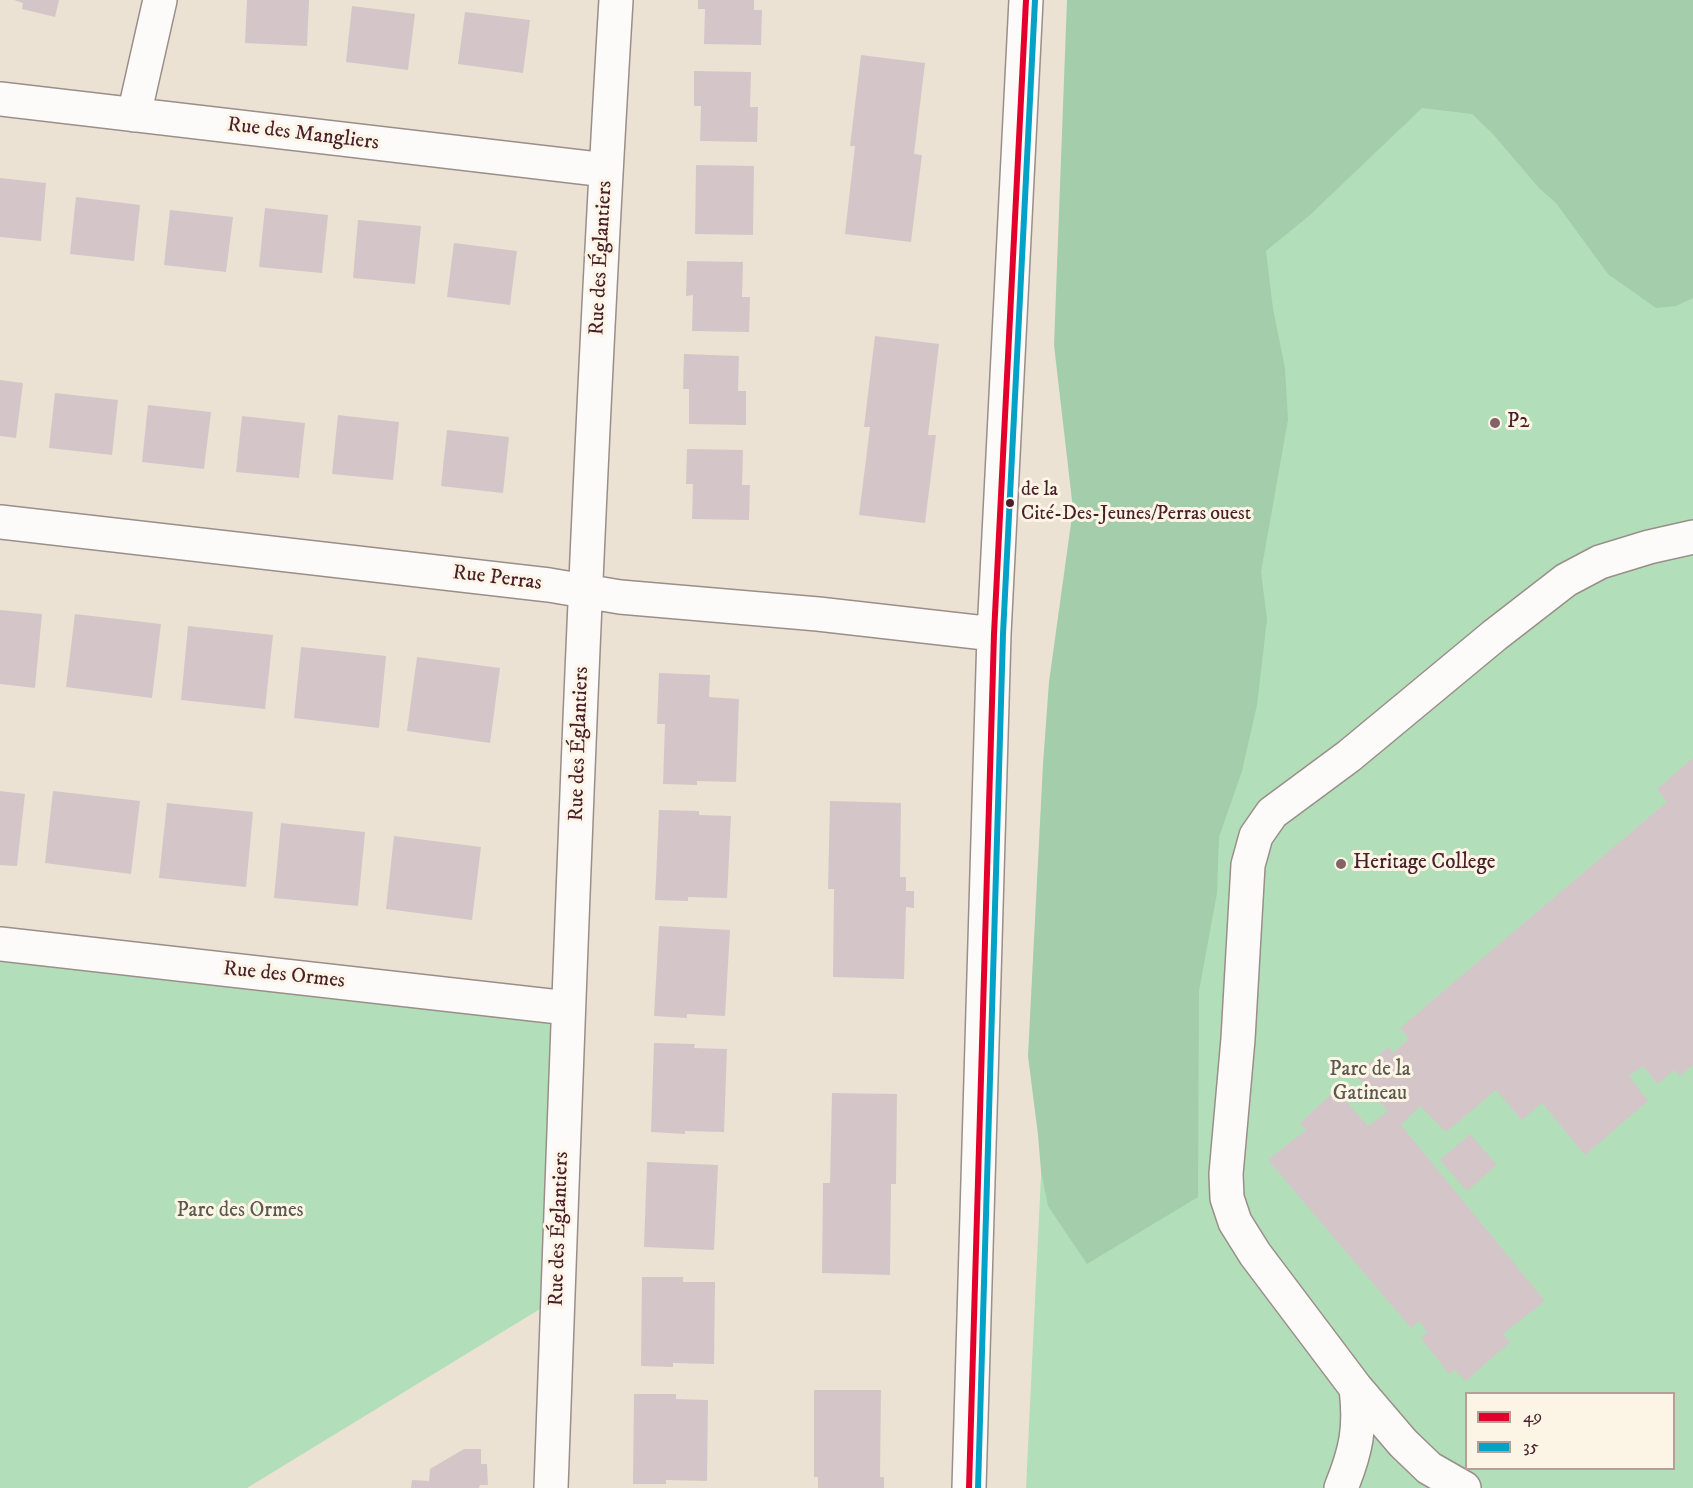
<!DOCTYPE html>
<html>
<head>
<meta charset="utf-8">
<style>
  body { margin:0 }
  #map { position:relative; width:1693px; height:1488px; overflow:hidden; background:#ebe2d4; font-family:"IM FELL DW Pica",serif }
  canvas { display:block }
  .legend { position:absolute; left:1465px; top:1392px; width:210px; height:78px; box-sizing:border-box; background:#fcf5e5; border:2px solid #b59f9b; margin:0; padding:8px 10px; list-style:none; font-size:18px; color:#4a1f2b }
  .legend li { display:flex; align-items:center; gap:12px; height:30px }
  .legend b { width:30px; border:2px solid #b59f9b }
</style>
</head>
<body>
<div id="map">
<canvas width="1693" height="1488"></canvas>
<ul class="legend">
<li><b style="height:8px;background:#e4002b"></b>49</li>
<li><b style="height:8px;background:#04a2c6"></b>35</li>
</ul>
</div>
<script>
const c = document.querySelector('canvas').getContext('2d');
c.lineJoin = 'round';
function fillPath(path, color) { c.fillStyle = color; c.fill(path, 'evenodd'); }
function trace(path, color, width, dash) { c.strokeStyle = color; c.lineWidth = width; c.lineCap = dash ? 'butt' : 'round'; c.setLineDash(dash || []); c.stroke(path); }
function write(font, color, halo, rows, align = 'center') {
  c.font = font + ' "IM FELL DW Pica",serif'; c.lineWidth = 6; c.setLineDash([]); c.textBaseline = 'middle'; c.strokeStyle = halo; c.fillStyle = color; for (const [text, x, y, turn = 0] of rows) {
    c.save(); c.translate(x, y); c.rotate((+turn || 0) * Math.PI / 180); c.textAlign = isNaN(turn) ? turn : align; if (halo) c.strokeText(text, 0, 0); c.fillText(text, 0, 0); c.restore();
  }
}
fillPath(new Path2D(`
  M 1081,0 L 1693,0 L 1693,1488 L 1026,1488 L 1073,509 ZM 1466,1394 L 1674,1394 L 1674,1468 L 1466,1468 Z
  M 0,944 L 568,1008 L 558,1298 L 247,1488 L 0,1488 Z`), '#b2dfb9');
fillPath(new Path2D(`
  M 1067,0 L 1693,0 L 1693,298 L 1676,306 L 1656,308 L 1608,274 L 1556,203 L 1539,188 L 1492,133 L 1472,114 L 1422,108 L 1310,215 L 1266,251 L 1273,309 L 1285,368 L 1288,420 L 1261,572 L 1267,619 L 1257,705 L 1242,771 L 1219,837 L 1217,893 L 1199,991 L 1198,1197 L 1087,1264 L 1048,1206 L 1041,1171 L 1038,1135 L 1028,1056 L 1043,764 L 1049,682 L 1073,509 L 1054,345 Z`), '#a4cdab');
fillPath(new Path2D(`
  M 14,0 L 59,0 L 55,17 L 22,9 L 23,3 Z
  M 247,0 L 309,0 L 307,46 L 245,43 Z
  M 698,0 L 754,0 L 754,10 L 762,10 L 761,45 L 704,44 L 705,9 L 698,9 Z
  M 352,6 L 415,14 L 408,70 L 346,62 Z
  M 465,12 L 530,20 L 523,73 L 458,64 Z
  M 861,55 L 925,63 L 914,154 L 922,155 L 911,242 L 845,234 L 855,146 L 850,146 Z
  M 694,71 L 751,72 L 750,107 L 758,107 L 757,142 L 700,141 L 701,106 L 694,106 Z
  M 696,165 L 754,166 L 753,235 L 695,234 Z
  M 0,178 L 46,183 L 41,241 L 0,237 Z
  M 76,197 L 140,205 L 134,261 L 70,254 Z
  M 265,208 L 328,215 L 322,273 L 259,267 Z
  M 170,210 L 233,217 L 226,272 L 164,265 Z
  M 358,220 L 421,226 L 415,284 L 353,278 Z
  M 454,243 L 517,251 L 510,305 L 447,297 Z
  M 687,261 L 743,262 L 742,297 L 750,297 L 749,332 L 692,331 L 693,295 L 686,296 Z
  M 875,336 L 939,344 L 928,435 L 936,435 L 925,523 L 859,515 L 870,427 L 864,427 Z
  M 684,354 L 739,356 L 738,391 L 746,391 L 746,425 L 689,424 L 689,389 L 683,389 Z
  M 0,380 L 23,383 L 16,438 L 0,436 Z
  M 55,393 L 118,400 L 112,455 L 49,448 Z
  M 148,405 L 211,412 L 204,469 L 142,462 Z
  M 338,415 L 399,422 L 393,480 L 332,474 Z
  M 242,416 L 305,423 L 299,478 L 236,472 Z
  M 447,430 L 509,437 L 503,493 L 441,486 Z
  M 687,449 L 743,450 L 742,485 L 750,485 L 749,520 L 692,519 L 693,484 L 686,484 Z
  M 0,610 L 42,614 L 35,688 L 0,684 Z
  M 75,614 L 161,624 L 152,698 L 66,687 Z
  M 188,626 L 273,635 L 265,709 L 181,700 Z
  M 301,647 L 386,656 L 379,728 L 294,718 Z
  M 417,657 L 500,668 L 490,743 L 407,731 Z
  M 659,673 L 710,675 L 709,697 L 739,699 L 736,782 L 697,781 L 697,785 L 663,784 L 665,724 L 657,724 Z
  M 1693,758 L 1693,1065 L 1680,1076 L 1674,1070 L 1658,1084 L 1643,1066 L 1629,1076 L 1648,1101 L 1585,1155 L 1542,1103 L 1522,1120 L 1496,1090 L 1446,1132 L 1420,1106 L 1401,1125 L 1545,1301 L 1503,1334 L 1510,1342 L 1466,1381 L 1455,1370 L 1449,1374 L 1421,1338 L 1427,1332 L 1419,1321 L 1411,1328 L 1268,1160 L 1306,1130 L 1300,1123 L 1336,1090 L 1368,1126 L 1388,1111 L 1356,1075 L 1388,1047 L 1393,1053 L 1409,1039 L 1400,1028 L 1667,802 L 1657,789 Z
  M 0,791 L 25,794 L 17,866 L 0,865 Z
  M 53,791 L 140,801 L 131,874 L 45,863 Z
  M 830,801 L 901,803 L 900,877 L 906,877 L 906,891 L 914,891 L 914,908 L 906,907 L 904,979 L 833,977 L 834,889 L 828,889 Z
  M 167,803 L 253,812 L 246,887 L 159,878 Z
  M 659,810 L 699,811 L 699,815 L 731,816 L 727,898 L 688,897 L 688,901 L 655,900 Z
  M 281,823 L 365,832 L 358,906 L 274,898 Z
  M 394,836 L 481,847 L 472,920 L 386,909 Z
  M 659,926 L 730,930 L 725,1016 L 687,1014 L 687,1018 L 654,1016 Z
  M 654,1043 L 695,1044 L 694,1048 L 727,1049 L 724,1132 L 685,1131 L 685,1134 L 651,1132 Z
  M 832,1093 L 897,1094 L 896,1184 L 891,1184 L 890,1275 L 822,1273 L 823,1183 L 830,1183 Z
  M 1470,1134 L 1497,1165 L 1467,1191 L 1440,1160 Z
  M 647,1162 L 718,1165 L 714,1250 L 644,1247 Z
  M 642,1277 L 683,1277 L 683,1282 L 715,1282 L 714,1364 L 673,1363 L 673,1367 L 641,1366 Z
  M 814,1390 L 881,1390 L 880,1477 L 884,1477 L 884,1488 L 818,1488 L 818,1477 L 814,1477 Z
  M 634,1394 L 676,1394 L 676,1399 L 708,1400 L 707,1481 L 666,1480 L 666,1484 L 633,1484 Z
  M 464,1449 L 481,1449 L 481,1464 L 487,1464 L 488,1485 L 480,1485 L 479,1488 L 411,1488 L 412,1480 L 429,1481 L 430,1469 Z`), '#d4c6c8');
const minor = new Path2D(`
  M 0,99 L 606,170
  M 134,115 L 160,0
  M 0,522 L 549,585 L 620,597 L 818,614 L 994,634
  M 0,944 L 568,1008
  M 551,1488 C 569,992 586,496 616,0
  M 969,1488 L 994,634 L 1026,0
  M 1341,1488 C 1356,1451 1361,1428 1356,1388
  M 1464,1488 L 1429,1468 L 1403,1443 L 1356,1388 L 1255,1254 L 1235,1222 L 1227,1198 L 1226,1174 L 1238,1039 L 1248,865 L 1256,836 L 1272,813 L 1349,756 L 1495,635 L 1566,580 L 1600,562 L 1649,547 L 1693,537`);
trace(minor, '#9a8e89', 36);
trace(minor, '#fcfbf9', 33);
trace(new Path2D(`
  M 969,1488 L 994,634 L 1026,0`), '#e4002b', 6);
trace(new Path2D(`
  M 978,1488 L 1003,634 L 1035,0`), '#04a2c6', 6);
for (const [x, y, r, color] of [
  [1495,423,6,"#826366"],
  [1010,503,5,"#4a1f2b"],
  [1341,864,6,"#826366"]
]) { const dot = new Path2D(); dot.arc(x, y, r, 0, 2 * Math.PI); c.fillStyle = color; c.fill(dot); trace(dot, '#fcf5e5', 2); }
write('20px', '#4a1f2b', '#fcf5e5', [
  ["de la",1021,491],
  ["Cité-Des-Jeunes/Perras ouest",1021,515]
], 'left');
write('21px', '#4a1f2b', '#fcf5e5', [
  ["Rue des Mangliers",303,135,7],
  ["Rue des Églantiers",602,258,-87],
  ["Rue Perras",497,579,7],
  ["Rue des Églantiers",580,744,-88],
  ["Rue des Ormes",284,976,6],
  ["Rue des Églantiers",560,1229,-88]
]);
write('21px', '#4a1f2b', '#fcf5e5', [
  ["P2",1507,423],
  ["Heritage College",1353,864]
], 'left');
write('21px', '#5b584f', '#fcf5e5', [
  ["Parc de la",1370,1071],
  ["Gatineau",1370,1095],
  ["Parc des Ormes",240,1212]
]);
</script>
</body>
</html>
